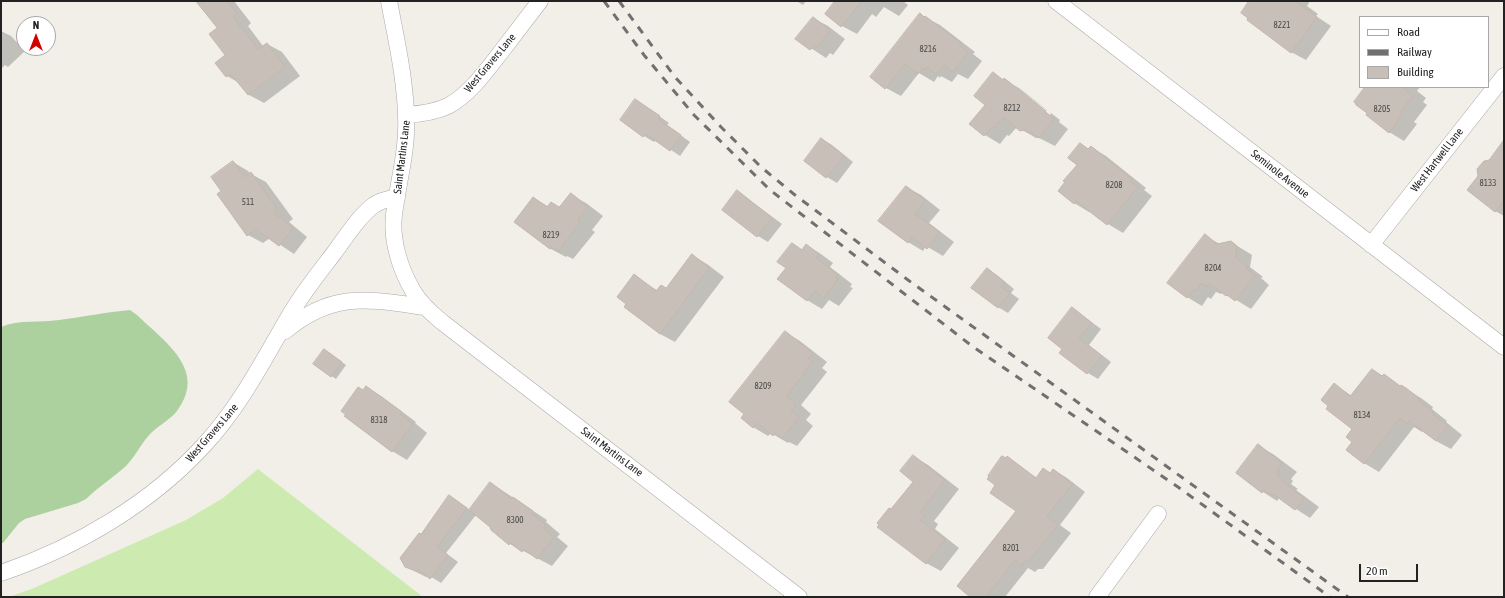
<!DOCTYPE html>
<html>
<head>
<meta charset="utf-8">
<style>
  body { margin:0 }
  #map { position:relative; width:1505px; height:598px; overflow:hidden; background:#f2efe9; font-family:"Asap Condensed",sans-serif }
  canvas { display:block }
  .frame { position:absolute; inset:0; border:2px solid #222; pointer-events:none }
  .legend { position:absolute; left:1359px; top:16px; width:130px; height:72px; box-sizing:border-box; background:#fff; border:1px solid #a7a7a7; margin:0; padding:5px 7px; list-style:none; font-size:12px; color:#222 }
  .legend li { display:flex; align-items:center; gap:8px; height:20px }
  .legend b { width:20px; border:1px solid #a7a7a7 }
  .north { position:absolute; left:16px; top:16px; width:40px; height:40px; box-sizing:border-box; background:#fff; border:1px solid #a7a7a7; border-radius:50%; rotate:0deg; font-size:11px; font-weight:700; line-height:16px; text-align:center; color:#222 }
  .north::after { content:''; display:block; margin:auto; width:14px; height:18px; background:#d40000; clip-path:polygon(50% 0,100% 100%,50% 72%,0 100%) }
  .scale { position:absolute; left:1359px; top:564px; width:59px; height:18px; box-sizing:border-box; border:2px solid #222; border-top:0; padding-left:5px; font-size:12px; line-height:14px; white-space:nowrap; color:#222; -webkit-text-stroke:3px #fff; paint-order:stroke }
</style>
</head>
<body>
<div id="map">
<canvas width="1505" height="598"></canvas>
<div class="frame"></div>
<ul class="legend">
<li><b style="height:5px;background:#fff"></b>Road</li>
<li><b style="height:5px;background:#707070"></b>Railway</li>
<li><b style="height:11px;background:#c7bfb8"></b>Building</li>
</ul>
<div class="north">N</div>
<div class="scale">20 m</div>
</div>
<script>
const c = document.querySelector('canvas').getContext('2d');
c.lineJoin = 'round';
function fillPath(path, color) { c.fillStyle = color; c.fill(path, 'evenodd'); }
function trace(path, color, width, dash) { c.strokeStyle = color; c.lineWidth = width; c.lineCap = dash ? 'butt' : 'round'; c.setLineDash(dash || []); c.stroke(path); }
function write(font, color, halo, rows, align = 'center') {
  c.font = font + ' "Asap Condensed",sans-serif'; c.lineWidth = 3.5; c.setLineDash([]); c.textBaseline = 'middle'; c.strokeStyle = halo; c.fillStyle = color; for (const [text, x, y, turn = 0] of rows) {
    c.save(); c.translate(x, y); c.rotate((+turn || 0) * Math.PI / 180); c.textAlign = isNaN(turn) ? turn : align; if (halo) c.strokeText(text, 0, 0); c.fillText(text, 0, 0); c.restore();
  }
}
fillPath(new Path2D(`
  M 258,469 L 423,597 L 9,597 L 34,588 L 186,520 L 223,498 Z`), '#cdebb0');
fillPath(new Path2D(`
  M 130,310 L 137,315 C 165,342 208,370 177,411 C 170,420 159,425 151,433 C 141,443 136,456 126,466 C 113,478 98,487 86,499 L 78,503 L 25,519 L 19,523 L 3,543 L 1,543 L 1,327 C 19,319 40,323 59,320 C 83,317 106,312 130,310 Z`), '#add19e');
fillPath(new Path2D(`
  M 197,1 L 234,1 L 251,23 L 248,26 L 263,46 L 267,44 L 282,52 L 300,76 L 264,103 L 249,95 L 241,84 L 227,76 L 226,55 L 218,28 Z
  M 796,1 L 806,1 L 803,5 Z
  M 837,1 L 903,1 L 908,5 L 899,16 L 884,7 L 876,17 L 872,14 L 857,34 L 842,26 Z
  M 1251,1 L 1310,1 L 1307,6 L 1318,14 L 1316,16 L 1331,26 L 1306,60 L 1291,52 Z
  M 920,15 L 940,25 L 975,52 L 973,54 L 982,61 L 968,79 L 958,74 L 952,82 L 941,76 L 940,78 L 938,76 L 934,82 L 919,73 L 901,96 L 886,88 Z
  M 813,18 L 828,26 L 845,39 L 833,55 L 830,53 L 826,58 L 797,39 Z
  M 1,31 L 11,36 L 25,51 L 8,67 L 5,65 L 1,69 Z
  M 993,74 L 1019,88 L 1060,120 L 1059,122 L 1068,129 L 1055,146 L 1039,138 L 1036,138 L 1017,127 L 1009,136 L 1007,135 L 1000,144 L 985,135 L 971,124 L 986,104 ZM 1013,85 L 1051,113 L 1050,115 L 1013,86 Z
  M 1366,87 L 1420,87 L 1417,91 L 1426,98 L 1423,102 L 1427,105 L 1414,122 L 1417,124 L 1404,141 L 1389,132 L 1368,113 Z
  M 645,106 L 669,123 L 667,125 L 690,142 L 680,156 L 656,140 L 654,142 L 644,136 L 621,120 Z
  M 822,139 L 832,145 L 853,162 L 837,183 L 827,177 Z
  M 1504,142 L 1504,216 L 1495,211 L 1489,161 Z
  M 1080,144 L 1089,149 L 1091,147 L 1106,156 L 1146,188 L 1144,190 L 1152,196 L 1123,233 L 1108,224 L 1090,210 L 1089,212 L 1074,203 Z
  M 233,162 L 248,171 L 251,174 L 266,182 L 293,219 L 289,222 L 307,237 L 294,254 L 270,238 L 263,243 L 248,235 L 222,191 Z
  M 906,187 L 921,195 L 940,210 L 929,223 L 954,242 L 943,256 L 926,246 L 923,251 L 908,242 Z
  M 737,192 L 747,198 L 782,224 L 768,242 L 758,236 L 723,209 Z
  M 571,195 L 586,203 L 603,216 L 592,230 L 595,232 L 573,259 L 567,256 L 566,257 L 551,249 L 515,222 L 534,198 L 549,207 L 560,208 Z
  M 1205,236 L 1220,244 L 1231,242 L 1252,255 L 1250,267 L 1263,277 L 1261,278 L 1269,285 L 1251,309 L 1223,292 L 1221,294 L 1216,292 L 1211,299 L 1208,297 L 1202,306 L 1187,297 Z
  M 793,244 L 803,250 L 806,245 L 821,254 L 833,263 L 830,267 L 852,284 L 850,287 L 853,288 L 839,306 L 829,300 L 822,309 L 807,300 L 787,268 Z
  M 692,255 L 707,264 L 724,277 L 675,342 L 660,334 L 626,307 L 628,304 L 634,275 L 658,291 L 666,289 Z
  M 987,270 L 997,275 L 1014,289 L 1011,293 L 1019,299 L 1008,313 L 998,307 Z
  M 1072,309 L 1082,315 L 1101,329 L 1089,345 L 1111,362 L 1098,379 L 1088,373 L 1061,353 L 1063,349 Z
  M 785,332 L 800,341 L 827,362 L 822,368 L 827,372 L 801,405 L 811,414 L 806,420 L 813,426 L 797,446 L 789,442 L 788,443 L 771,433 L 768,436 L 753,427 L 745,413 Z
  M 329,353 L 346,365 L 336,379 L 314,364 Z
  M 1372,370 L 1421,398 L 1433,407 L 1432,409 L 1447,421 L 1446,422 L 1462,435 L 1451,449 L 1436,441 L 1423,430 L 1422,432 L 1414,427 L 1379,472 L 1364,463 L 1354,442 L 1354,429 L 1334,384 L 1352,396 Z
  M 366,387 L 381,396 L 416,422 L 415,423 L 427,433 L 407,460 L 392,451 Z
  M 1258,446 L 1273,454 L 1297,472 L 1291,479 L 1293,481 L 1291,484 L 1298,489 L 1296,490 L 1319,507 L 1310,518 L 1279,498 L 1277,501 L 1263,492 L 1237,473 Z
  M 913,456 L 928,465 L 959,489 L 934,521 L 938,524 L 935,529 L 959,548 L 941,571 L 926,563 L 891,510 L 914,481 Z
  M 1007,458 L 1037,478 L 1044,469 L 1051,473 L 1054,470 L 1067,478 L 1085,492 L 1060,525 L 1071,533 L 1043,569 L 1038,569 L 1035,572 L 1028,568 L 1005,597 L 970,597 L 1017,511 L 997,485 Z
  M 491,483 L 547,520 L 546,522 L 560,534 L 557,537 L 568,546 L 552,566 L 510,544 L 492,530 L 491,527 L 476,515 L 446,553 L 458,562 L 441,583 L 428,575 L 426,577 L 406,567 L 421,535 L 450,496 L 470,510 Z`), '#0003');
const building = new Path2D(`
  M 196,1 L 227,1 L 237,14 L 233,17 L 258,49 L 267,43 L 285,67 L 248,95 L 231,74 L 226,77 L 215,63 L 225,55 L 209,34 L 217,28 Z
  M 835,1 L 862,1 L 841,27 L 825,14 Z
  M 1249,1 L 1295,1 L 1317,17 L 1291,53 L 1247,20 L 1248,18 L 1241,13 Z
  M 920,13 L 924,17 L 925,16 L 961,43 L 959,45 L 968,52 L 953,72 L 944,65 L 936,74 L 927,67 L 925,70 L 923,68 L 918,74 L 905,64 L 885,89 L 870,77 Z
  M 813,17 L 830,30 L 818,47 L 815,45 L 810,50 L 795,39 Z
  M 993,72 L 1003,80 L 1004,78 L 1046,111 L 1045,112 L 1054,119 L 1039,138 L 1031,132 L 1029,133 L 1025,130 L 1020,131 L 1003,117 L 994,128 L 992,127 L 984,136 L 969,124 L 985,105 L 974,96 Z
  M 1365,87 L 1402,87 L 1413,96 L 1400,112 L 1403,114 L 1389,133 L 1366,115 L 1367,113 L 1356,105 L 1356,104 L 1354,102 Z
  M 635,99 L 660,116 L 658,119 L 681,135 L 670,151 L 646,134 L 643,137 L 620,120 Z
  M 821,138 L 844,156 L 826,178 L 804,161 Z
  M 1504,140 L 1504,200 L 1495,212 L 1467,190 L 1478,176 L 1477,169 L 1484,161 L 1489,160 Z
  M 1080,143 L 1088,149 L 1091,146 L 1132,179 L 1130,181 L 1138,187 L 1107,225 L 1076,201 L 1074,204 L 1058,191 L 1065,182 L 1063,181 L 1077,165 L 1068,158 Z
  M 233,161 L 245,177 L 251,172 L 278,210 L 274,213 L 293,228 L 279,246 L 256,229 L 247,236 L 217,194 L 221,191 L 211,177 Z
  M 906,186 L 925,200 L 915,214 L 940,232 L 927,249 L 912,237 L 908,243 L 878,221 Z
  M 737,190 L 772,218 L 757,237 L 722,210 Z
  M 571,193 L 588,207 L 578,220 L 580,222 L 558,252 L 552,247 L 550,249 L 514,222 L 533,197 L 547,207 L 551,202 L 559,207 Z
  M 1205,234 L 1217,244 L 1231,241 L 1237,246 L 1236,258 L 1248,268 L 1247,269 L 1255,275 L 1235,301 L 1227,295 L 1226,296 L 1209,283 L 1206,287 L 1201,283 L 1196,291 L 1194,289 L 1187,298 L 1167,283 Z
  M 792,243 L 802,250 L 806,244 L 819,254 L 816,258 L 838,275 L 836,277 L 838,279 L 824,298 L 815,291 L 807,301 L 777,279 L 786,268 L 777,262 Z
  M 692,254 L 709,268 L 660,334 L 624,307 L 626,304 L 617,297 L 634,274 L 656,291 L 661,285 L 666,288 Z
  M 987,268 L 1001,279 L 1005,283 L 1001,287 L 1010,293 L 998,308 L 971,288 Z
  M 1072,307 L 1092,323 L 1079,338 L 1102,356 L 1087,374 L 1059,353 L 1062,349 L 1048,338 Z
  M 785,331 L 813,353 L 808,359 L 812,362 L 787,396 L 796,405 L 791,411 L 799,417 L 782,439 L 775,433 L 773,436 L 757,423 L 753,428 L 741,418 L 744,414 L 729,402 Z
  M 324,349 L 342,362 L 331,377 L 313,364 Z
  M 1372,369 L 1382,376 L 1384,374 L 1400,386 L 1401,385 L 1406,388 L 1419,398 L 1418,400 L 1433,412 L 1432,413 L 1448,426 L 1436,441 L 1409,421 L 1407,424 L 1400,418 L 1364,464 L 1346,450 L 1352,442 L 1346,437 L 1352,429 L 1326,409 L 1328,406 L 1321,400 L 1334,383 L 1350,396 Z
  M 366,386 L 402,412 L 400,414 L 413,424 L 392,452 L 344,416 L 346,415 L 341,411 L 358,387 L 363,390 Z
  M 1258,444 L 1282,463 L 1277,470 L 1279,471 L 1277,475 L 1283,479 L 1282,481 L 1304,498 L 1295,510 L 1273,494 L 1271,495 L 1264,490 L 1262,493 L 1236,473 Z
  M 913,455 L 945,480 L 920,512 L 924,515 L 920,520 L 945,539 L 926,564 L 877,527 L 879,525 L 877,523 L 889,508 L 891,509 L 913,482 L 900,471 Z
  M 1002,456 L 1006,458 L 1007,456 L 1036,478 L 1043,468 L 1050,473 L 1053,469 L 1073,484 L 1047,516 L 1058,525 L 1029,561 L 1024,562 L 1021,565 L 1015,560 L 986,597 L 970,597 L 957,586 L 1016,511 L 990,493 L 995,485 L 987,479 L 989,477 L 988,476 Z
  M 490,482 L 511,498 L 513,497 L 533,511 L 531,513 L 546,525 L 543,528 L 554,537 L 537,559 L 524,549 L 522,552 L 510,543 L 509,545 L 491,530 L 490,527 L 469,510 Z
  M 449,495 L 467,508 L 437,547 L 448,555 L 430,579 L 418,569 L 416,571 L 405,567 L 400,558 L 419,533 L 421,534 Z`);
fillPath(building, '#c7bfb8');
trace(building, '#c4b6ab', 1);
const street = new Path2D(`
  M 389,1 C 396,39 405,77 406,116 C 408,149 398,182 394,215 C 391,240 400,269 413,291 C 420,303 431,313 442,322 L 799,597
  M 1056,1 L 1504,347
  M 406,115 C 421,114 435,112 448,106 C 470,94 486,71 501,52 C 514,35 527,18 540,1
  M 1371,245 L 1504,76
  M 285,331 C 333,291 367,299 425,307
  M 1,573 C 77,547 152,503 206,443 C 240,406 263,361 288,318 C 301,295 318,274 334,253 C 346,237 358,217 374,205 C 381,200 390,199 397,197
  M 1097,597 L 1158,514`);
trace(street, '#a9a9a9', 17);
trace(street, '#fff', 16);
trace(new Path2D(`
  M 604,1 L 644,55 L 694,115 L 770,190 L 972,346 L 1178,487 L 1330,597
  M 619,1 L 675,77 L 721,127 L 761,167 L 795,195 L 908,280 L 1348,597`), '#707070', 3, [8, 8]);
write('9px', '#4b4948', null, [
  ["8221",1282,25],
  ["8216",928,49],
  ["8212",1012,108],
  ["8205",1382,109],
  ["8133",1488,183],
  ["8208",1114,185],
  ["511",248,202],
  ["8219",551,235],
  ["8204",1213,268],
  ["8209",763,386],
  ["8134",1362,415],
  ["8318",379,420],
  ["8300",515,520],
  ["8201",1011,548]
]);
write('11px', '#222', '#fff', [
  ["West Gravers Lane",490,63,-50],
  ["Saint Martins Lane",402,157,-83],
  ["West Hartwell Lane",1437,160,-52],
  ["Seminole Avenue",1280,174,38],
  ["West Gravers Lane",212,433,-49],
  ["Saint Martins Lane",612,452,37]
]);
</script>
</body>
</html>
